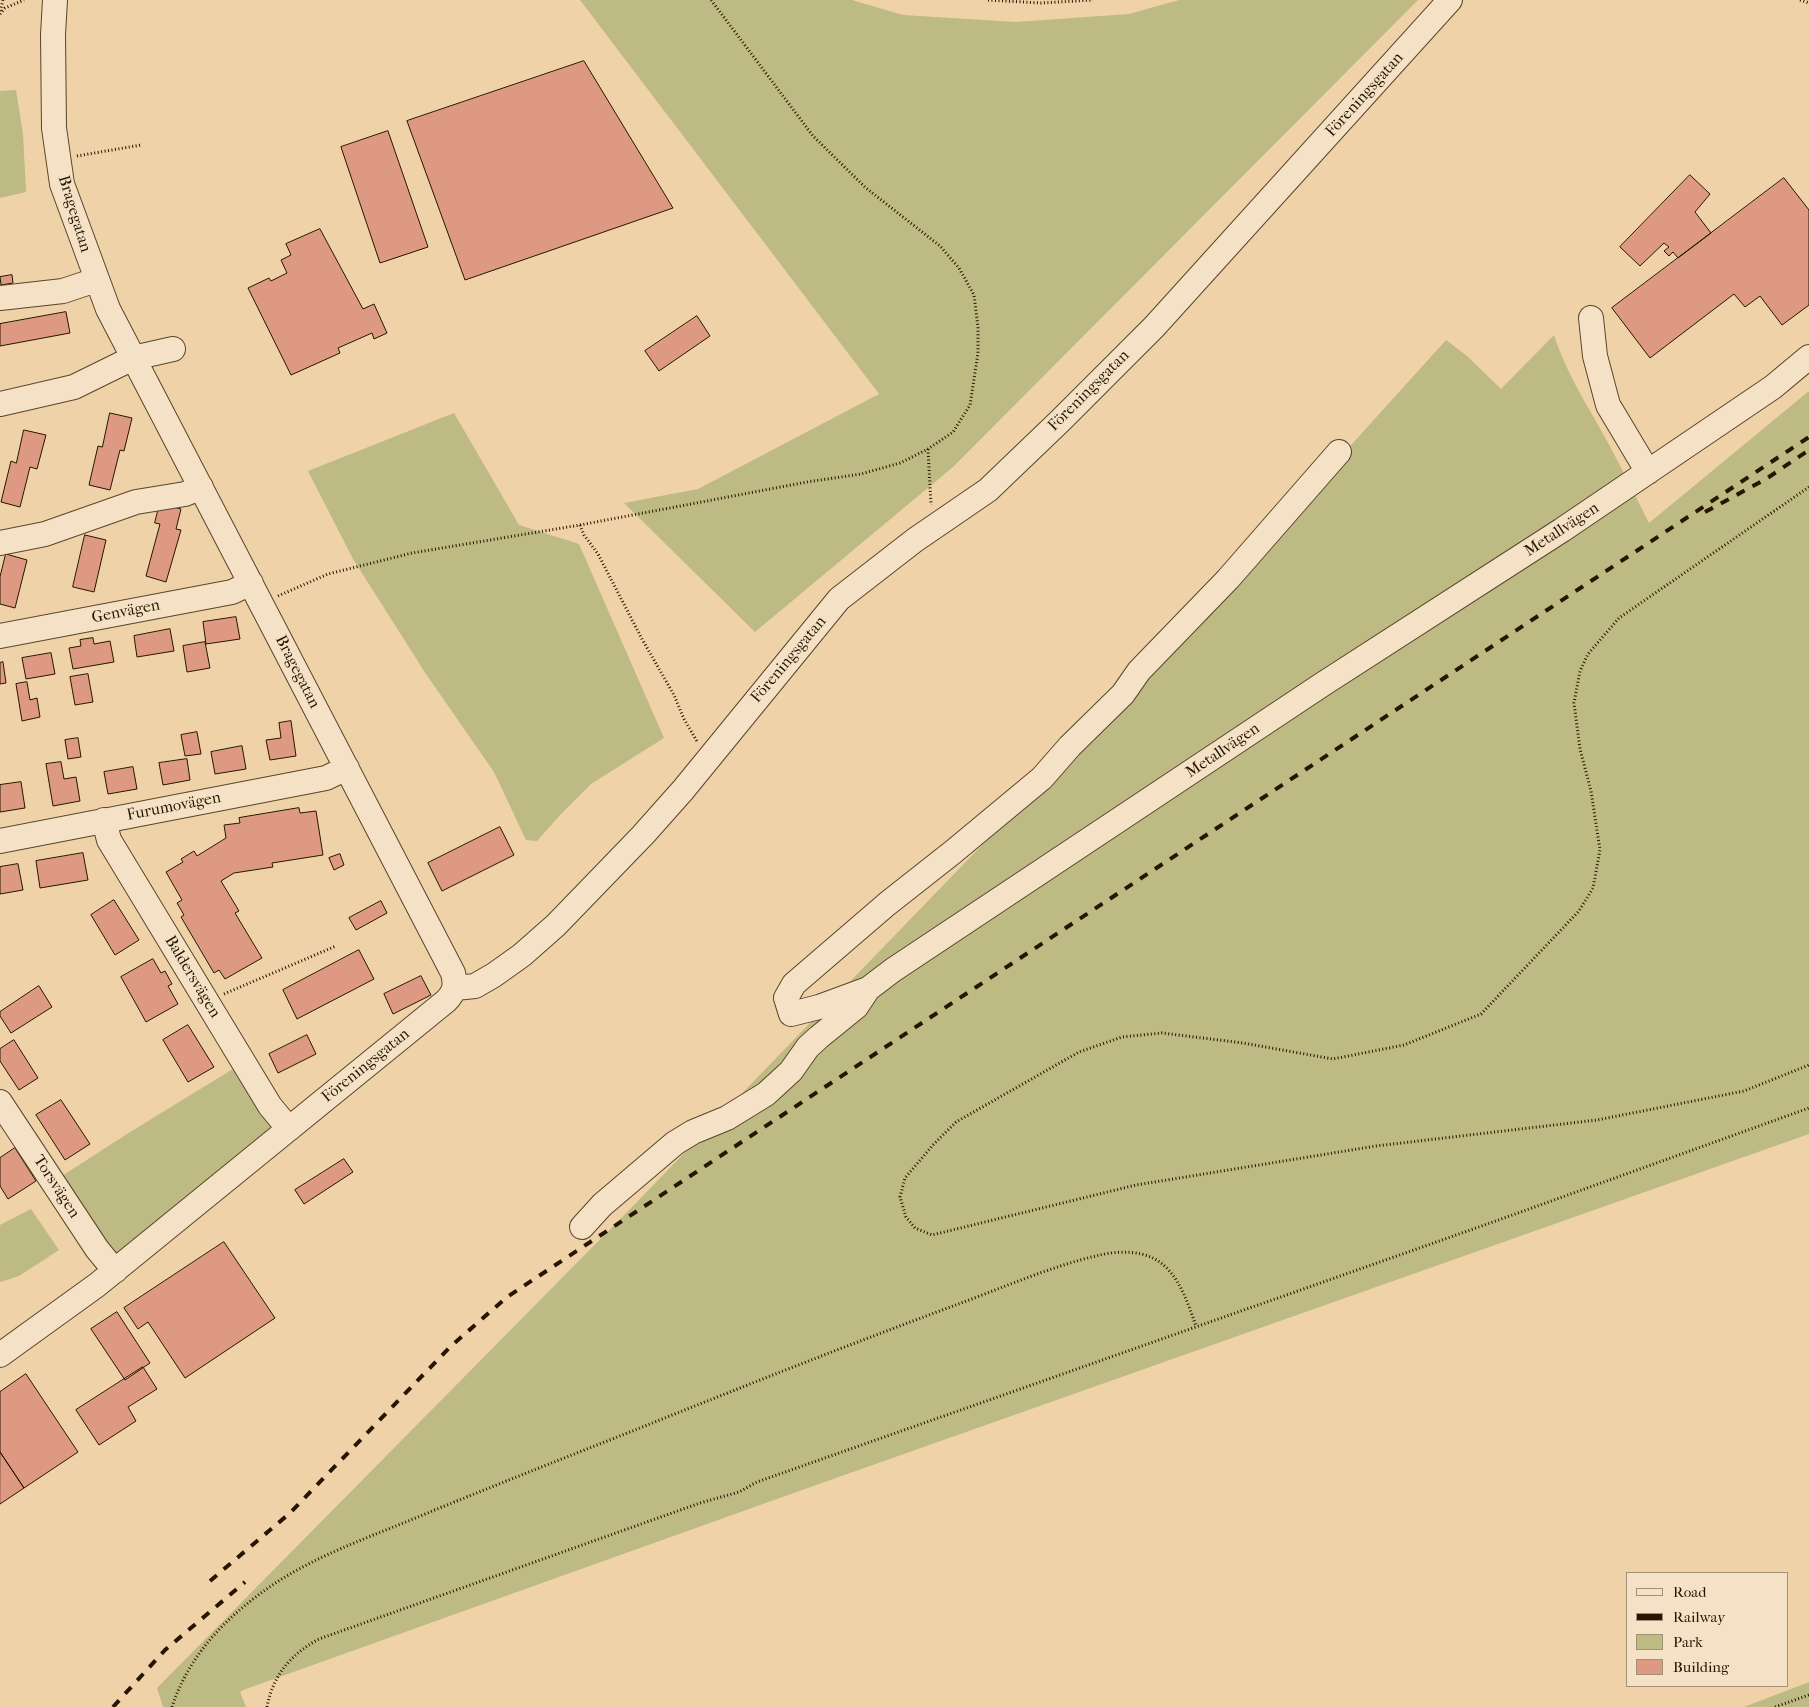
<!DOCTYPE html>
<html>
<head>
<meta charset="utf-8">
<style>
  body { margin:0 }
  #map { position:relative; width:1809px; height:1707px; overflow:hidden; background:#efd2a7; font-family:"IM FELL French Canon",serif }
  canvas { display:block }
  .legend { position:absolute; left:1626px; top:1572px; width:162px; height:115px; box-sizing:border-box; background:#f5e2c6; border:1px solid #a29077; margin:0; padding:6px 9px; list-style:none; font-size:15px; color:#261601 }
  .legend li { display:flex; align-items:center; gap:10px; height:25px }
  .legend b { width:25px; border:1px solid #a29077 }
</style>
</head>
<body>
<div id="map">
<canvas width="1809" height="1707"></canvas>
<ul class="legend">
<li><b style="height:6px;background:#f5e2c6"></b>Road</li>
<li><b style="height:6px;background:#261601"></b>Railway</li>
<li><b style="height:14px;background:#beba84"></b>Park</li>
<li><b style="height:14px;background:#de9983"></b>Building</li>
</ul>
</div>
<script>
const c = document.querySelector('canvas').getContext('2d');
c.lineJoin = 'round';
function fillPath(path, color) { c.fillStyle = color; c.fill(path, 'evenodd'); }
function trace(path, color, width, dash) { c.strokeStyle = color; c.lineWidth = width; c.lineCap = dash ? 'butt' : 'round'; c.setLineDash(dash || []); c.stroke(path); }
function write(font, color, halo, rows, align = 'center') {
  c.font = font + ' "IM FELL French Canon",serif'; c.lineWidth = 4; c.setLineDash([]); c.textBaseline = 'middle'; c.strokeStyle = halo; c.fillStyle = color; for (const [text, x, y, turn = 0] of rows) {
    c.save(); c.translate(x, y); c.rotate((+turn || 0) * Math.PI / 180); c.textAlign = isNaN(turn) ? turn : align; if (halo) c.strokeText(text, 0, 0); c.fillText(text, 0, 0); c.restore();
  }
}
fillPath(new Path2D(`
  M 580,0 L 852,0 L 903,15 L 1016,22 L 1129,14 L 1179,0 L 1418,0 L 953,467 L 755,632 L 624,503 L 698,489 L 879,394 Z
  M 16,90 L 23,134 L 26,192 L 0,198 L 0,91 Z
  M 1554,335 C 1567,375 1587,404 1607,441 C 1622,468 1635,496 1649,523 L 1809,391 L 1809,1134 L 802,1490 L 243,1690 L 240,1692 L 246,1707 L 163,1707 L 157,1688 L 633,1206 L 1102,721 L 1446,340 L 1467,356 L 1501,389 Z
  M 454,413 L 519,525 L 579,544 L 664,738 L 591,784 L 561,814 L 537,841 L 526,840 L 494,772 L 426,674 L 353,559 L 308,471 Z
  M 241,1064 L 287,1128 L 117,1273 L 51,1183 L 127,1134 Z
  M 31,1209 L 59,1250 L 19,1276 L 0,1282 L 0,1225 Z
  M 1809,1682 L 1809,1707 L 1744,1707 Z`), '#beba84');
const building = new Path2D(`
  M 584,61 L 673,208 L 465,280 L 407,121 Z
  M 388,131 L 428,247 L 380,263 L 341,147 Z
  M 1690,175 L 1710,194 L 1695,212 L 1711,233 L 1678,258 L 1673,252 L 1669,256 L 1664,251 L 1669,247 L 1664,243 L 1640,266 L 1620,247 Z
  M 1784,178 L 1809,210 L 1809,305 L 1782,325 L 1760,296 L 1745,307 L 1734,294 L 1650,358 L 1612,308 Z
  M 320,229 L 363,309 L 374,304 L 387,333 L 374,339 L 372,333 L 338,348 L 340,353 L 291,375 L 248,288 L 269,278 L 271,281 L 287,273 L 281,260 L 291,255 L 286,244 Z
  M 12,275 L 13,283 L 1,285 L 0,277 Z
  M 66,312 L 70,333 L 0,346 L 0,324 Z
  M 697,316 L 710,336 L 659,371 L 645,351 Z
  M 110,413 L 132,418 L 124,451 L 120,450 L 110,490 L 89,485 L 98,446 L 102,447 Z
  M 24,430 L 46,435 L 37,469 L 30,467 L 20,507 L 1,502 L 11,461 L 16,463 Z
  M 160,503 L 181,509 L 176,529 L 181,530 L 166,582 L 146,576 L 160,524 L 155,523 Z
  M 85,535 L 106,540 L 94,592 L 73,587 Z
  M 6,554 L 27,560 L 15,608 L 0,604 L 0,577 Z
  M 236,617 L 240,639 L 206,644 L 203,622 Z
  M 170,629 L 174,651 L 137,657 L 134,636 Z
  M 93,638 L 94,644 L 110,641 L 114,662 L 73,669 L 69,648 L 81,646 L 80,640 Z
  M 205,642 L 210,668 L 187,672 L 183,646 Z
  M 51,653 L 55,674 L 26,679 L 22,658 Z
  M 3,662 L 6,683 L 0,684 L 0,663 Z
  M 88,674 L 93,702 L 75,705 L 70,677 Z
  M 27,682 L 30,700 L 37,698 L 40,717 L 22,721 L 16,684 Z
  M 291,721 L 296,756 L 270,760 L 266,740 L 281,738 L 279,723 Z
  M 197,732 L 201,754 L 185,756 L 181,735 Z
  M 78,738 L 81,757 L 68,759 L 65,740 Z
  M 242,746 L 246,769 L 215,774 L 211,752 Z
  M 187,759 L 190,780 L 163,785 L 159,763 Z
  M 61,762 L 64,779 L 76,777 L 80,801 L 53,806 L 46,764 Z
  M 133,767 L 137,789 L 108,794 L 104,772 Z
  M 21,782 L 25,808 L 0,812 L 0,785 Z
  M 299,808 L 300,813 L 316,811 L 323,855 L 272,863 L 273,867 L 234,873 L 221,881 L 239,911 L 235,913 L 262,958 L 225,979 L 219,970 L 214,973 L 181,917 L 184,915 L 177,903 L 182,900 L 166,872 L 183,862 L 181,859 L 194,851 L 197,856 L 226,838 L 224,825 L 240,823 L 239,818 Z
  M 500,827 L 514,855 L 442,891 L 428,863 Z
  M 83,853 L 88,880 L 40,888 L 36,861 Z
  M 340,854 L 344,865 L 334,870 L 329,858 Z
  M 18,864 L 23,890 L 0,894 L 0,867 Z
  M 114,900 L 139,940 L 115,955 L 91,915 Z
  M 381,901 L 387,913 L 356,930 L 349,918 Z
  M 359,950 L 374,979 L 297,1019 L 283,990 Z
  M 153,959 L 161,973 L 165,971 L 172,984 L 168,986 L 178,1004 L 146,1022 L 121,977 Z
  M 421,976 L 431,995 L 393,1014 L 384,994 Z
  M 39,986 L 52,1007 L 11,1033 L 0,1016 L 0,1012 Z
  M 188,1025 L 214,1067 L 188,1082 L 163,1040 Z
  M 307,1035 L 316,1054 L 278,1073 L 269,1054 Z
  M 14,1040 L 38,1078 L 19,1090 L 0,1061 L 0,1049 Z
  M 61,1100 L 90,1144 L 65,1160 L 36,1115 Z
  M 15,1148 L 36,1181 L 8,1199 L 0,1186 L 0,1158 Z
  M 344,1159 L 353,1172 L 304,1204 L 295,1190 Z
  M 224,1242 L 275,1318 L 185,1378 L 148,1322 L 138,1329 L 124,1308 Z
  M 117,1312 L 150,1363 L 125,1380 L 91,1329 Z
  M 143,1367 L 157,1389 L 128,1407 L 136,1421 L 99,1445 L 76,1410 Z
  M 26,1374 L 78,1452 L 24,1488 L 0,1452 L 0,1392 Z
  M 0,1452 L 24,1488 L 0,1504 Z`);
fillPath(building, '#de9983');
trace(building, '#261601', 1);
const minor = new Path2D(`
  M 0,298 L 63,291 L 96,280
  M 1591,318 L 1595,356 L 1608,405 L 1648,472
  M 0,404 L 74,387 L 133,358 L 173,349
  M 1339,452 L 1228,579 L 1139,671 L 1123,694 L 1070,746 L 1042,778 L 953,852 L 887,904 L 794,984 L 786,998 L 791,1014 L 819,1007 L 868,989 L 893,970 L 1323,684 L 1562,530 L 1773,387 L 1809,357
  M 0,543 L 45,534 L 136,502 L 185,494 L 201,487
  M 0,636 L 232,592 L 251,583
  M 104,820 L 109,840 L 270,1106 L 289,1129
  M 0,841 L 326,778 L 347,768
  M 455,988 L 475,986 L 494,975 L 522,955 L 556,925 L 643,835 L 683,790 L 839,599 L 915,540 L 988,490 L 1061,420 L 1154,327 L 1450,0
  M 0,1102 L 97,1249 L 115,1271
  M 582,1227 L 602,1205 L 675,1143 L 693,1132 L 727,1118 L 766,1094 L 791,1071 L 808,1047 L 819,1037 L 856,1007 L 868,989
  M 0,1355 L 97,1285 L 446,1001 C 455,992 456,985 453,973 L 108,309 L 62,184 L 54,128 L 53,35 L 55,0`);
trace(minor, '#58452a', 26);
trace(new Path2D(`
  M 988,0 L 1041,3 L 1093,0
  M 1800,0 L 1809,3
  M 0,11 L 3,0
  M 0,14 L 5,8 L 24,0
  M 77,156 L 141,145
  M 928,449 L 931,505
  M 1809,487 L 1619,618 L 1588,654 L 1580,671 L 1574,703 L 1580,749 L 1591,791 L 1600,850 L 1593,888 L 1579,911 L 1481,1014 L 1404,1045 L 1333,1059 L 1243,1043 L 1162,1033 L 1122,1037 L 1079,1052 L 956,1122 L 933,1145 L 905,1178 L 900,1197 L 906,1217 L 915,1228 L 932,1235 L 1136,1185 L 1376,1146 L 1597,1120 L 1744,1091 L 1809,1065
  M 580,525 L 584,535 L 598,554 L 642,639 L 674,695 L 684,719 L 698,743
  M 278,596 L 328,574 L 412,553 L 580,525 L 807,482 L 861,474 L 900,463 L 928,449 L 953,432 L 970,405 L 978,353 L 978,327 L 974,295 L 959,268 L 940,246 L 866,188 L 813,136 L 711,0
  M 224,994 L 336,946
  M 172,1707 C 190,1652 230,1613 277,1582 C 319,1555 367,1538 413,1519 C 488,1488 564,1458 640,1428 C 744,1386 848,1345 953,1306 C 1000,1289 1051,1266 1100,1255 C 1112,1252 1129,1251 1141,1254 C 1175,1261 1186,1298 1196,1326
  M 267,1707 C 273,1675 291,1654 319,1639 L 700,1503 L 739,1492 L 757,1482 L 1493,1222 L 1809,1108
  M 1775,1707 L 1809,1695`), '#261601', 3, [1, 2.5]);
trace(minor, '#f5e2c6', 24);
trace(new Path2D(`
  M 1705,512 L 1766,479 L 1809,450
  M 210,1581 L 290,1513 L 450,1347 L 507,1297 L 1809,437
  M 113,1707 L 165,1650 L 245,1582`), '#261601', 4, [9, 9]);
write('16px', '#261601', '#f5e2c6', [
  ["Föreningsgatan",1365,95,-48],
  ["Bragegatan",74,214,73],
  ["Föreningsgatan",1089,391,-45],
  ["Metallvägen",1562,530,-33],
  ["Genvägen",126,612,-11],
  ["Föreningsgatan",789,660,-50],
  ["Bragegatan",297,672,63],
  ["Metallvägen",1223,751,-34],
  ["Furumovägen",174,807,-11],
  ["Baldersvägen",192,977,59],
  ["Föreningsgatan",366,1066,-39],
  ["Torsvägen",56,1187,57]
]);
</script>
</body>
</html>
